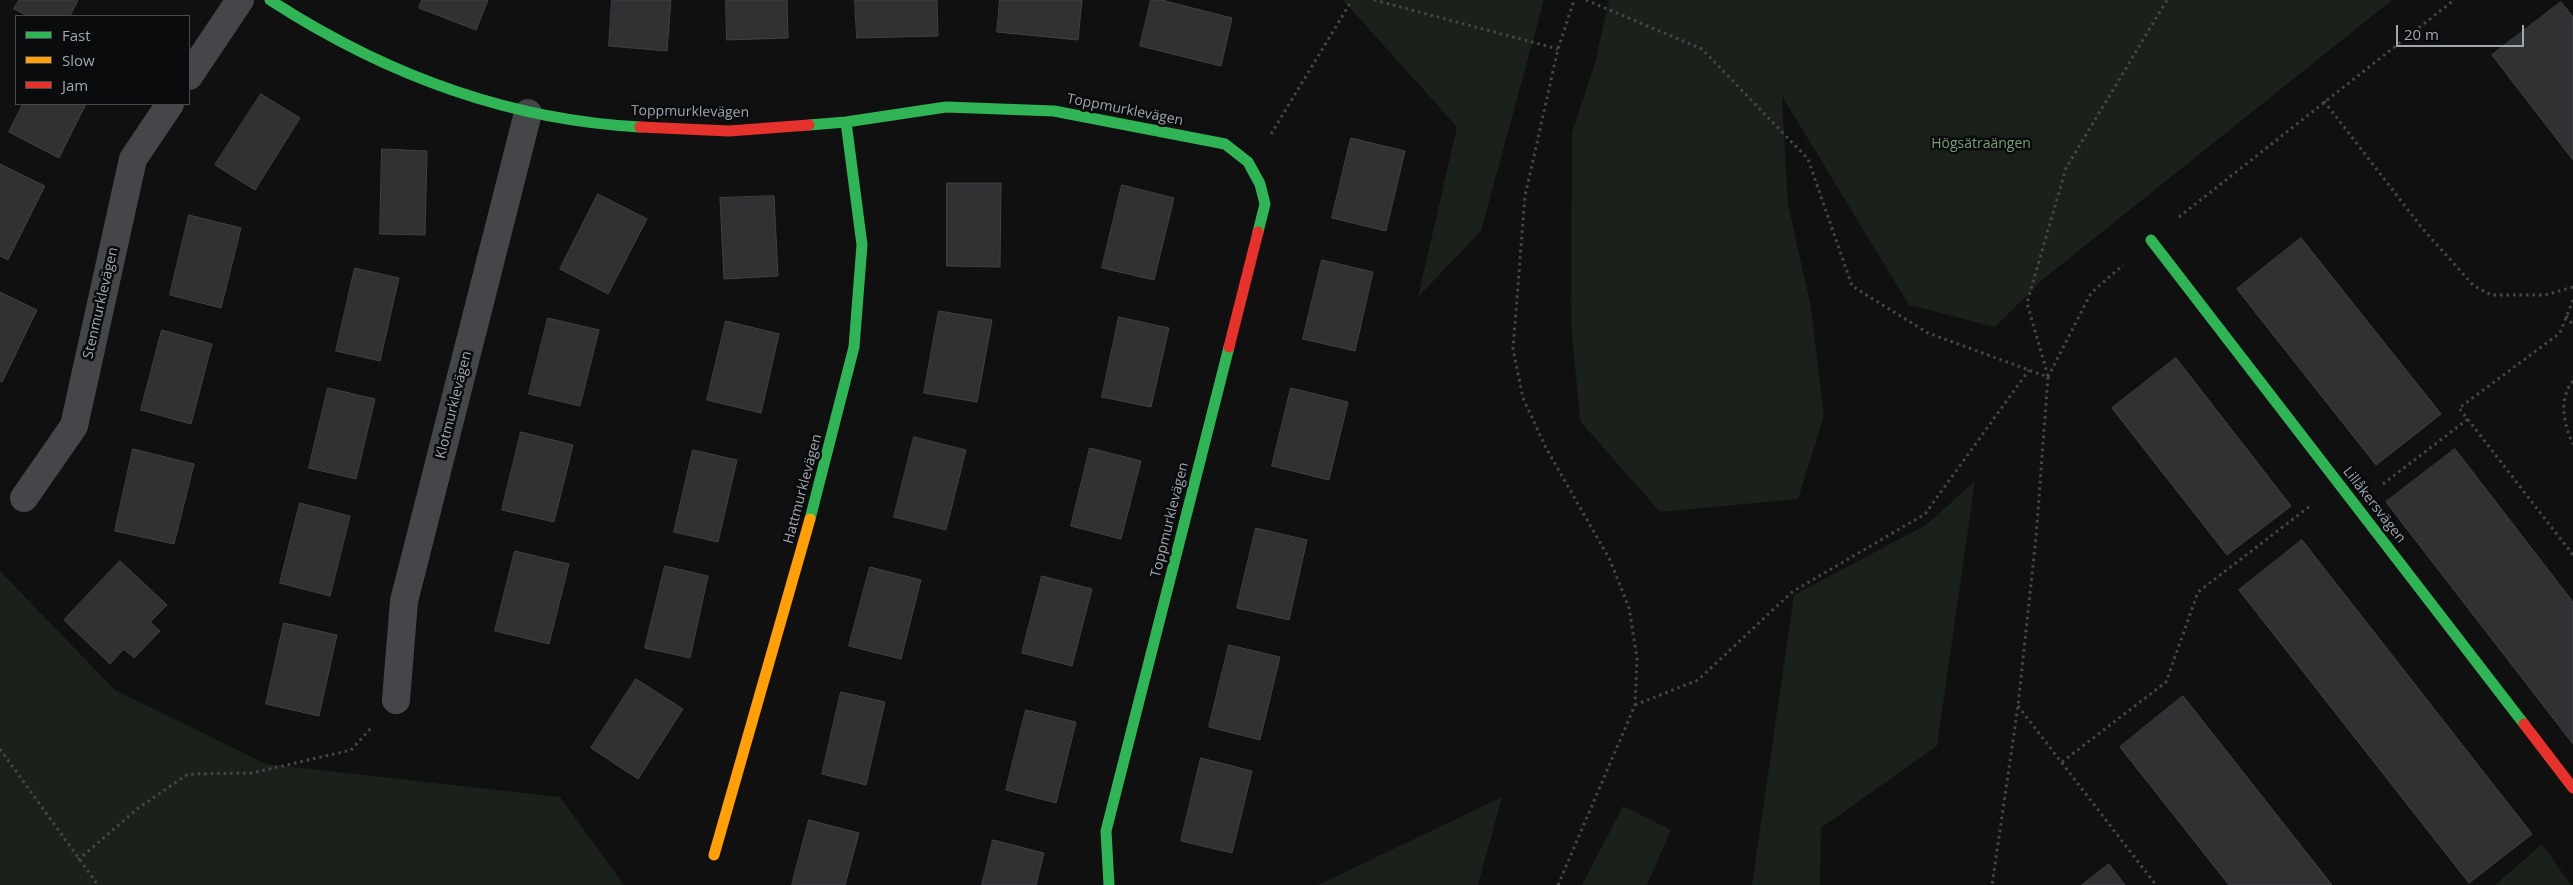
<!DOCTYPE html>
<html>
<head>
<meta charset="utf-8">
<style>
  body { margin:0 }
  #map { position:relative; width:2573px; height:885px; overflow:hidden; background:#101010; font-family:"Open Sans",sans-serif }
  canvas { display:block }
  .legend { position:absolute; left:15px; top:15px; width:175px; height:90px; box-sizing:border-box; background:#0a0b0c; border:1px solid #46494e; margin:0; padding:6px 9px; list-style:none; font-size:15px; color:#a1a7b1 }
  .legend li { display:flex; align-items:center; gap:10px; height:25px }
  .legend b { width:25px; border:1px solid #46494e }
  .scale { position:absolute; left:2396px; top:25px; width:128px; height:22px; box-sizing:border-box; border:2px solid #a1a7b1; border-top:0; padding-left:6px; font-size:15px; line-height:18px; white-space:nowrap; color:#a1a7b1; -webkit-text-stroke:4px #0a0b0c; paint-order:stroke }
</style>
</head>
<body>
<div id="map">
<canvas width="2573" height="885"></canvas>
<ul class="legend">
<li><b style="height:6px;background:#30b455"></b>Fast</li>
<li><b style="height:6px;background:#ff9f0a"></b>Slow</li>
<li><b style="height:6px;background:#e5322d"></b>Jam</li>
</ul>
<div class="scale">20 m</div>
</div>
<script>
const c = document.querySelector('canvas').getContext('2d');
c.lineJoin = 'round';
function fillPath(path, color) { c.fillStyle = color; c.fill(path, 'evenodd'); }
function trace(path, color, width, dash) { c.strokeStyle = color; c.lineWidth = width; c.lineCap = dash ? 'butt' : 'round'; c.setLineDash(dash || []); c.stroke(path); }
function write(font, color, halo, rows, align = 'center') {
  c.font = font + ' "Open Sans",sans-serif'; c.lineWidth = 5; c.setLineDash([]); c.textBaseline = 'middle'; c.strokeStyle = halo; c.fillStyle = color; for (const [text, x, y, turn = 0] of rows) {
    c.save(); c.translate(x, y); c.rotate((+turn || 0) * Math.PI / 180); c.textAlign = isNaN(turn) ? turn : align; if (halo) c.strokeText(text, 0, 0); c.fillText(text, 0, 0); c.restore();
  }
}
fillPath(new Path2D(`
  M 1343,0 L 1544,0 L 1481,231 L 1418,297 L 1457,127 Z
  M 1609,0 L 2392,0 L 2042,280 L 1995,327 L 1909,305 L 1782,96 L 1788,204 L 1811,308 L 1824,416 L 1798,499 L 1660,512 L 1580,421 L 1571,322 L 1572,133 L 1595,63 Z
  M 1975,481 L 1937,746 L 1821,828 L 1820,885 L 1752,885 L 1794,595 L 1926,525 Z
  M 0,571 L 115,690 L 266,764 L 560,797 L 624,885 L 0,885 Z
  M 1502,797 L 1478,885 L 1318,885 Z
  M 1623,806 L 1671,830 L 1647,885 L 1582,885 Z
  M 2542,844 L 2571,885 L 2495,885 Z`), '#1a201a');
const building = new Path2D(`
  M 19,0 L 78,0 L 70,16 L 28,16 L 14,9 Z
  M 422,0 L 488,0 L 476,30 L 419,8 Z
  M 612,0 L 671,0 L 667,51 L 609,46 Z
  M 726,0 L 787,0 L 788,38 L 727,40 Z
  M 855,0 L 937,0 L 938,36 L 857,38 Z
  M 1000,0 L 1082,0 L 1078,40 L 997,32 Z
  M 1151,0 L 1161,0 L 1232,18 L 1221,66 L 1140,46 Z
  M 2561,2 L 2573,17 L 2573,160 L 2492,55 Z
  M 261,94 L 300,118 L 255,190 L 215,165 Z
  M 23,104 L 86,104 L 59,158 L 9,132 Z
  M 1351,138 L 1405,151 L 1386,231 L 1332,218 Z
  M 382,149 L 427,151 L 425,235 L 380,234 Z
  M 0,164 L 45,186 L 8,260 L 0,256 Z
  M 947,183 L 1001,183 L 1000,267 L 947,266 Z
  M 1122,185 L 1174,198 L 1154,280 L 1102,268 Z
  M 598,194 L 647,219 L 608,294 L 560,269 Z
  M 774,196 L 778,276 L 724,279 L 720,198 Z
  M 189,215 L 241,228 L 221,308 L 170,295 Z
  M 2301,238 L 2441,414 L 2376,465 L 2237,289 Z
  M 1322,260 L 1373,272 L 1355,351 L 1303,339 Z
  M 355,268 L 399,278 L 380,361 L 336,351 Z
  M 0,292 L 37,310 L 2,382 L 0,381 Z
  M 939,311 L 992,320 L 977,402 L 924,393 Z
  M 1119,317 L 1169,328 L 1151,407 L 1102,397 Z
  M 548,318 L 599,330 L 580,406 L 529,394 Z
  M 726,321 L 779,334 L 761,413 L 707,400 Z
  M 162,330 L 212,344 L 191,424 L 141,410 Z
  M 2176,358 L 2291,506 L 2227,555 L 2112,408 Z
  M 328,388 L 375,399 L 356,479 L 309,468 Z
  M 1291,388 L 1348,402 L 1329,480 L 1272,466 Z
  M 521,432 L 573,445 L 554,522 L 502,510 Z
  M 914,437 L 966,450 L 946,530 L 894,517 Z
  M 1090,448 L 1141,461 L 1121,539 L 1071,526 Z
  M 133,449 L 194,464 L 174,544 L 115,531 Z
  M 2455,449 L 2573,602 L 2573,744 L 2386,502 Z
  M 693,450 L 737,460 L 718,542 L 674,532 Z
  M 300,503 L 350,516 L 330,596 L 280,583 Z
  M 1256,528 L 1307,540 L 1289,620 L 1237,608 Z
  M 2302,540 L 2532,834 L 2469,883 L 2239,590 Z
  M 515,551 L 569,564 L 549,644 L 495,631 Z
  M 120,561 L 167,605 L 150,622 L 160,631 L 134,658 L 124,649 L 110,664 L 64,620 Z
  M 665,566 L 708,576 L 690,658 L 645,648 Z
  M 870,567 L 921,580 L 901,659 L 849,646 Z
  M 1042,576 L 1092,589 L 1072,666 L 1022,653 Z
  M 284,623 L 337,635 L 319,716 L 266,704 Z
  M 1229,645 L 1280,657 L 1260,740 L 1209,727 Z
  M 636,679 L 683,709 L 638,779 L 591,748 Z
  M 841,692 L 885,702 L 866,785 L 822,774 Z
  M 2183,696 L 2332,885 L 2229,885 L 2120,747 Z
  M 1026,710 L 1076,722 L 1056,803 L 1006,790 Z
  M 1201,758 L 1252,771 L 1232,853 L 1181,841 Z
  M 809,820 L 859,833 L 845,885 L 792,885 Z
  M 993,840 L 1044,853 L 1036,885 L 982,885 Z
  M 2109,864 L 2125,885 L 2082,885 Z`);
fillPath(building, '#303133');
trace(building, '#3f4144', 1);
trace(new Path2D(`
  M 1374,0 L 1558,49
  M 1586,0 L 1702,49 L 1808,159 L 1852,286 L 1928,333 L 2048,377 L 2036,537 L 2018,706 L 1992,885
  M 2324,101 L 2422,228 L 2473,285 L 2491,295 L 2545,295 L 2573,287
  M 1271,134 L 1352,0
  M 2179,217 L 2454,0
  M 2573,300 L 2560,333 L 2459,408 L 2573,555
  M 2566,316 L 2573,325
  M 2048,376 L 2027,303 L 2066,168 L 2167,0
  M 2048,377 L 2091,293 L 2123,265
  M 2573,381 C 2558,399 2564,425 2573,444
  M 2383,484 L 2468,419
  M 1635,705 L 1698,680 L 1792,592 L 1925,514 L 2029,370
  M 2018,706 L 2156,885
  M 0,749 L 98,885
  M 2062,762 L 2166,682 L 2198,592 L 2310,506
  M 78,860 L 137,809 L 188,774 L 252,773 L 351,750 L 372,727
  M 1558,885 L 1635,705 L 1637,658 L 1629,608 L 1610,560 L 1546,448 L 1523,398 L 1513,349 L 1525,196 L 1558,49 L 1574,0`), '#46474a', 3, [2.5, 4]);
trace(new Path2D(`
  M 189,76 L 240,0
  M 24,498 L 74,426 L 133,159 L 170,104
  M 396,700 L 404,601 L 528,113`), '#454649', 28);
trace(new Path2D(`
  M 270,0 C 381,72 506,120 640,127
  M 809,125 L 846,122 L 946,107 L 1054,111 L 1225,144 L 1248,162 L 1260,184 L 1265,204 L 1258,232
  M 2151,240 L 2524,724
  M 810,519 L 854,347 L 862,245 L 846,122
  M 1109,885 L 1106,831 L 1229,347`), '#30b455', 11);
trace(new Path2D(`
  M 714,855 L 810,519`), '#ff9f0a', 11);
trace(new Path2D(`
  M 640,127 L 729,131 L 809,125
  M 1229,347 L 1258,232
  M 2524,724 L 2573,788`), '#e5322d', 11);
write('14px', '#a1a7b1', '#0a0b0c', [
  ["Toppmurklevägen",1125,110,11],
  ["Toppmurklevägen",690,112,1],
  ["Stenmurklevägen",101,303,-77],
  ["Klotmurklevägen",454,405,-76],
  ["Hattmurklevägen",803,489,-75],
  ["Lillåkersvägen",2374,505,52],
  ["Toppmurklevägen",1170,520,-76]
]);
write('14px', '#799c78', '#0a0b0c', [
  ["Högsätraängen",1981,144]
]);
</script>
</body>
</html>
